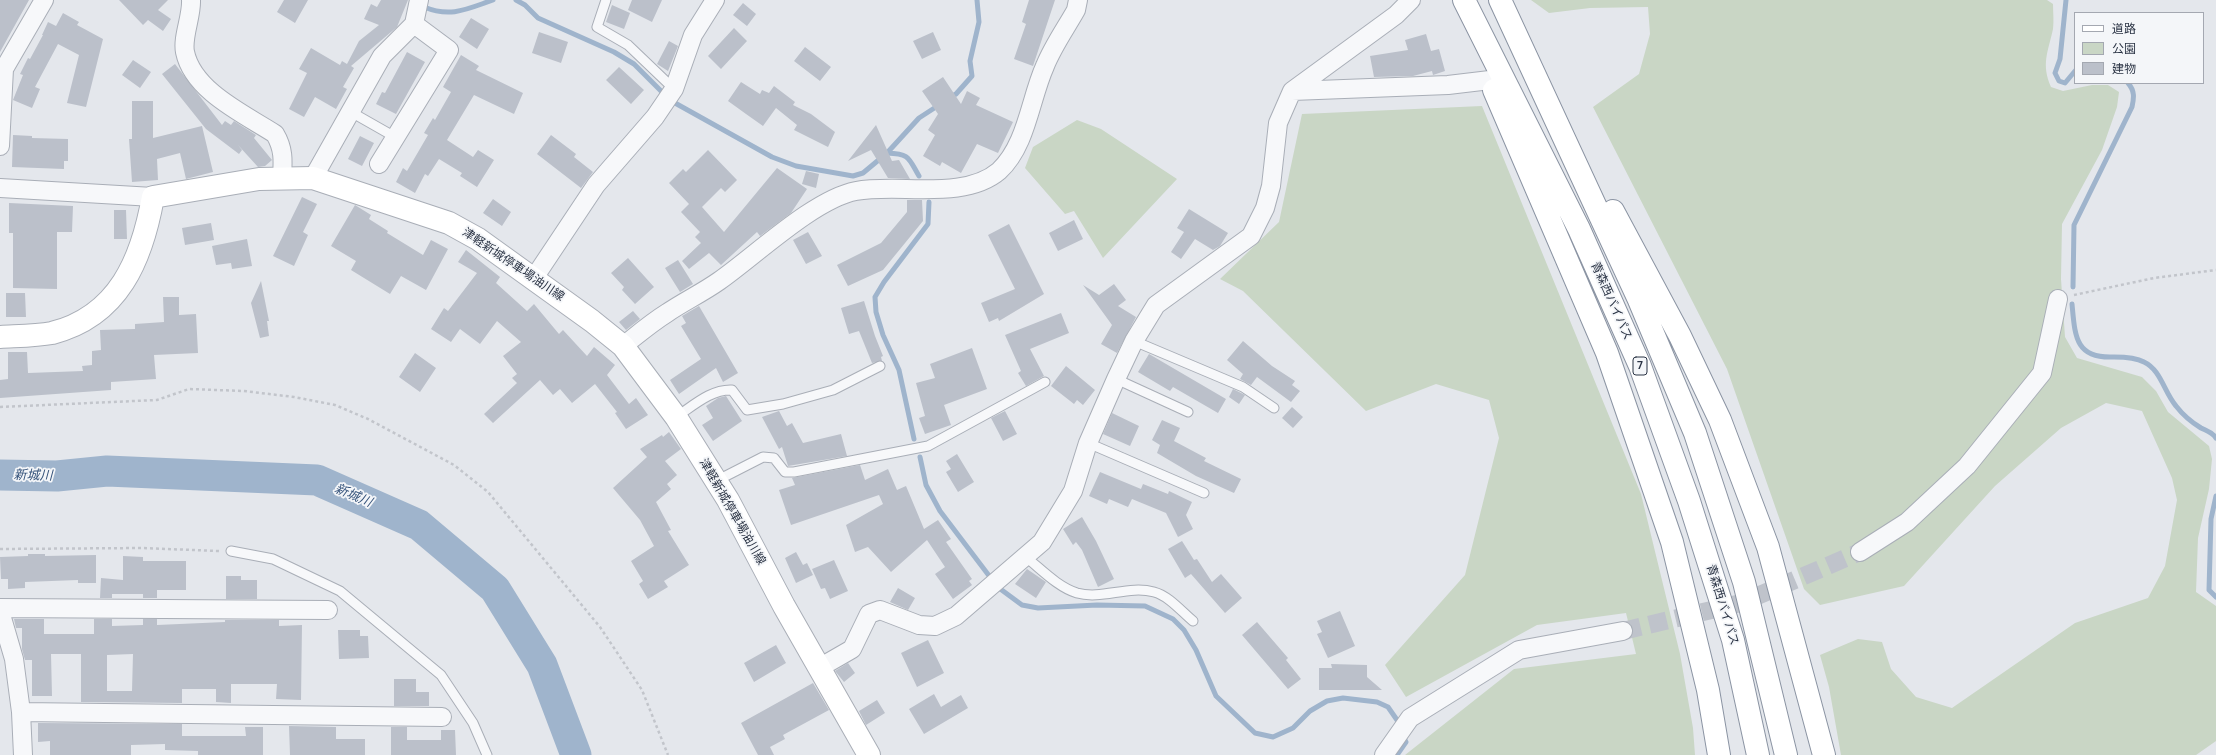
<!DOCTYPE html>
<html>
<head>
<meta charset="utf-8">
<style>
  body { margin:0 }
  #map { position:relative; width:2216px; height:755px; overflow:hidden; background:#e4e7ec; font-family:"DM Sans","Noto Sans JP",sans-serif }
  canvas { display:block }
  .legend { position:absolute; left:2074px; top:12px; width:130px; height:72px; box-sizing:border-box; background:#f4f6f9; border:1px solid #a4a8b1; margin:0; padding:5px 7px; list-style:none; font-size:12px; color:#2b3445 }
  .legend li { display:flex; align-items:center; gap:8px; height:20px }
  .legend b { width:20px; border:1px solid #a4a8b1 }
</style>
</head>
<body>
<div id="map">
<canvas width="2216" height="755"></canvas>
<ul class="legend">
<li><b style="height:5px;background:#fff"></b>道路</li>
<li><b style="height:11px;background:#c9d6c5"></b>公園</li>
<li><b style="height:11px;background:#bbc0ca"></b>建物</li>
</ul>
</div>
<script>
const c = document.querySelector('canvas').getContext('2d');
c.lineJoin = 'round';
function fillPath(path, color) { c.fillStyle = color; c.fill(path, 'evenodd'); }
function trace(path, color, width, dash) { c.strokeStyle = color; c.lineWidth = width; c.lineCap = dash ? 'butt' : 'round'; c.setLineDash(dash || []); c.stroke(path); }
function write(font, color, halo, rows, align = 'center') {
  c.font = font + ' "DM Sans","Noto Sans JP",sans-serif'; c.lineWidth = 3.5; c.setLineDash([]); c.textBaseline = 'middle'; c.strokeStyle = halo; c.fillStyle = color; for (const [text, x, y, turn = 0] of rows) {
    c.save(); c.translate(x, y); c.rotate((+turn || 0) * Math.PI / 180); c.textAlign = isNaN(turn) ? turn : align; if (halo) c.strokeText(text, 0, 0); c.fillText(text, 0, 0); c.restore();
  }
}
fillPath(new Path2D(`
  M 1531,0 L 2047,0 L 2053,4 C 2053,12 2054,21 2053,29 C 2048,52 2041,64 2051,87 L 2063,91 L 2092,85 L 2108,85 L 2119,92 L 2117,107 L 2102,150 L 2062,224 L 2061,279 L 2065,337 L 2077,358 L 2142,377 L 2156,391 L 2168,412 L 2209,446 L 2212,459 L 2209,489 L 2198,538 L 2196,592 L 2216,606 L 2216,741 L 2196,755 L 1841,755 L 1829,687 L 1820,655 L 1858,639 L 1882,642 L 1891,669 L 1916,697 L 1952,708 L 2075,623 L 2148,598 L 2165,566 L 2177,500 L 2172,478 L 2142,411 L 2106,403 L 2061,428 L 1995,486 L 1904,586 L 1820,605 L 1804,589 L 1727,369 L 1593,107 L 1639,74 L 1650,34 L 1648,7 L 1590,8 L 1549,13 Z
  M 1482,106 L 1641,494 L 1680,654 L 1693,728 L 1695,755 L 1405,755 L 1514,669 L 1636,654 L 1626,613 L 1537,625 L 1406,697 L 1385,665 L 1465,575 L 1499,438 L 1489,400 L 1436,384 L 1366,411 L 1243,291 L 1220,279 L 1279,222 L 1302,114 Z
  M 1077,120 L 1101,129 L 1177,179 L 1103,258 L 1074,211 L 1065,214 L 1025,168 L 1033,147 Z`), '#c9d6c5');
trace(new Path2D(`
  M 516,0 L 525,5 L 538,18 L 614,52 L 634,64 L 663,93
  M 2066,0 L 2060,59 L 2055,73 L 2059,81 L 2065,83 L 2075,71
  M 424,7 C 451,18 467,9 493,0
  M 949,98 L 956,94 L 972,76 L 970,61 L 979,22 L 977,0
  M 675,103 L 772,157 L 796,166 L 853,176 L 863,173 L 887,153 L 919,118 L 939,105
  M 887,153 C 910,154 908,157 919,176
  M 2073,287 L 2074,225 L 2132,107 C 2134,98 2135,91 2128,83
  M 2072,304 C 2075,336 2075,359 2114,357 C 2123,357 2135,357 2144,362 C 2161,370 2164,392 2176,406 C 2183,415 2191,422 2201,428 C 2207,431 2212,432 2216,438
  M 914,439 L 899,370 L 883,335 L 876,312 L 875,297 L 884,282 L 928,224 L 929,202
  M 920,457 L 926,485 L 940,511 L 990,577
  M 2216,496 L 2211,519 L 2209,590 L 2216,597
  M 999,588 L 1022,605 L 1038,608 L 1097,605 L 1145,606 L 1173,619 L 1184,630 L 1196,650 L 1216,696 L 1255,733 L 1273,737 L 1293,728 L 1310,711 L 1327,701 L 1343,698 L 1377,702 L 1388,707 L 1397,720
  M 1397,755 L 1406,742 L 1404,738`), '#9fb4cc', 5);
trace(new Path2D(`
  M 0,475 L 57,476 L 107,471 L 317,480 L 419,525 L 495,589 L 542,665 L 576,755`), '#9fb4cc', 31);
fillPath(new Path2D(`
  M 0,0 L 29,0 L 0,52 Z
  M 119,0 L 168,0 L 158,10 L 171,19 L 163,31 L 148,20 L 143,25 Z
  M 284,0 L 308,0 L 295,23 L 277,12 Z
  M 381,0 L 408,0 L 397,27 L 351,66 L 354,68 L 343,87 L 347,89 L 336,109 L 315,97 L 304,117 L 289,109 L 307,73 L 299,69 L 311,48 L 340,65 L 342,61 L 347,64 L 359,41 L 379,25 L 364,19 L 371,4 L 377,7 Z
  M 632,0 L 662,0 L 652,22 L 628,10 Z
  M 1029,0 L 1055,0 L 1033,66 L 1014,59 L 1026,24 L 1022,22 Z
  M 743,3 L 756,14 L 747,26 L 733,15 Z
  M 612,5 L 630,13 L 624,29 L 606,22 Z
  M 63,13 L 79,22 L 77,25 L 103,39 L 86,107 L 67,103 L 79,55 L 58,44 L 35,87 L 40,89 L 32,108 L 13,100 L 23,75 L 20,74 L 28,58 L 30,59 L 43,35 L 42,35 L 48,22 L 56,26 Z
  M 471,18 L 489,29 L 477,49 L 459,37 Z
  M 734,28 L 747,41 L 721,69 L 708,56 Z
  M 539,32 L 568,42 L 561,63 L 532,53 Z
  M 933,32 L 941,50 L 922,59 L 913,41 Z
  M 1426,34 L 1431,51 L 1439,49 L 1445,71 L 1433,75 L 1432,71 L 1413,76 L 1374,77 L 1370,56 L 1408,50 L 1405,40 Z
  M 669,41 L 678,46 L 668,71 L 657,64 Z
  M 805,47 L 831,67 L 820,81 L 794,61 Z
  M 407,52 L 425,62 L 396,114 L 376,104 L 382,92 L 385,93 Z
  M 461,55 L 479,66 L 476,70 L 523,93 L 514,114 L 474,95 L 447,140 L 473,157 L 478,150 L 494,160 L 477,187 L 460,176 L 462,173 L 439,159 L 428,176 L 425,174 L 415,193 L 396,182 L 403,168 L 407,171 L 428,135 L 424,133 L 433,118 L 435,120 L 451,92 L 443,87 Z
  M 133,60 L 151,72 L 140,88 L 122,75 Z
  M 175,64 L 222,125 L 225,121 L 231,125 L 234,121 L 256,135 L 254,138 L 272,160 L 265,166 L 258,167 L 238,145 L 242,150 L 239,154 L 206,129 L 162,74 Z
  M 619,67 L 644,90 L 631,104 L 606,80 Z
  M 943,77 L 961,104 L 967,91 L 980,98 L 976,105 L 1013,122 L 998,153 L 977,144 L 961,173 L 942,162 L 940,166 L 923,156 L 935,135 L 928,130 L 938,114 L 922,91 Z
  M 741,82 L 760,94 L 762,90 L 769,93 L 774,86 L 795,102 L 793,105 L 811,114 L 835,132 L 828,147 L 794,130 L 797,125 L 776,108 L 763,126 L 746,114 L 728,101 Z
  M 132,101 L 153,101 L 153,138 L 202,126 L 213,172 L 186,179 L 180,153 L 157,159 L 158,180 L 132,182 L 129,139 L 132,139 Z
  M 876,125 L 892,161 L 899,160 L 910,179 L 888,178 L 871,150 L 848,161 Z
  M 13,135 L 32,136 L 32,138 L 68,139 L 68,161 L 64,161 L 64,169 L 12,167 Z
  M 551,135 L 576,154 L 574,157 L 593,172 L 581,188 L 537,154 Z
  M 360,136 L 374,143 L 362,166 L 348,159 Z
  M 708,150 L 737,180 L 725,192 L 721,188 L 702,207 L 724,232 L 777,168 L 807,189 L 791,213 L 760,236 L 757,232 L 721,265 L 709,253 L 689,269 L 682,261 L 701,243 L 695,237 L 700,232 L 681,212 L 689,204 L 669,183 L 683,169 L 686,172 Z
  M 806,171 L 819,174 L 816,188 L 802,184 Z
  M 302,197 L 317,204 L 303,232 L 308,235 L 294,266 L 273,256 Z
  M 493,199 L 511,212 L 502,226 L 483,213 Z
  M 907,200 L 922,200 L 923,221 L 883,270 L 848,286 L 837,265 L 881,243 L 907,212 Z
  M 9,203 L 73,206 L 72,232 L 57,232 L 57,289 L 13,288 L 13,233 L 9,233 Z
  M 355,205 L 371,215 L 369,219 L 388,231 L 387,233 L 423,255 L 431,240 L 448,249 L 426,290 L 401,276 L 390,294 L 351,270 L 356,261 L 331,246 Z
  M 1189,209 L 1228,233 L 1220,246 L 1213,250 L 1195,239 L 1181,259 L 1171,252 L 1184,232 L 1177,228 Z
  M 114,210 L 126,210 L 127,239 L 114,239 Z
  M 1074,220 L 1083,239 L 1058,251 L 1049,233 Z
  M 211,223 L 214,240 L 185,245 L 182,228 Z
  M 1009,224 L 1044,294 L 999,321 L 998,318 L 989,322 L 981,303 L 1015,289 L 988,235 Z
  M 808,232 L 822,256 L 806,264 L 793,240 Z
  M 247,239 L 252,266 L 232,269 L 231,263 L 216,265 L 212,246 Z
  M 466,250 L 500,277 L 496,283 L 527,311 L 534,304 L 559,334 L 563,330 L 587,356 L 594,347 L 615,365 L 607,375 L 629,404 L 636,398 L 648,415 L 626,429 L 615,413 L 617,412 L 595,384 L 572,403 L 560,389 L 553,395 L 540,380 L 493,423 L 484,414 L 517,383 L 512,378 L 517,374 L 503,356 L 521,342 L 497,321 L 480,344 L 460,329 L 451,342 L 431,329 L 444,308 L 448,311 L 477,273 L 458,262 Z
  M 628,258 L 654,287 L 635,304 L 622,290 L 624,287 L 611,273 Z
  M 678,260 L 693,284 L 680,292 L 665,268 Z
  M 261,281 L 269,321 L 267,321 L 269,336 L 260,338 L 251,303 Z
  M 1114,284 L 1126,300 L 1118,306 L 1136,317 L 1117,353 L 1101,344 L 1112,325 L 1083,285 L 1099,295 Z
  M 6,293 L 25,293 L 26,317 L 6,317 Z
  M 163,297 L 179,297 L 179,315 L 196,314 L 198,353 L 154,355 L 156,379 L 111,382 L 111,390 L 0,398 L 0,380 L 8,379 L 8,352 L 27,352 L 28,373 L 83,371 L 82,366 L 92,365 L 92,351 L 101,350 L 100,330 L 135,329 L 135,324 L 164,322 Z
  M 864,301 L 875,336 L 883,356 L 881,357 L 882,361 L 872,363 L 859,331 L 849,334 L 841,308 Z
  M 699,306 L 738,373 L 723,382 L 716,368 L 679,394 L 670,380 L 701,359 L 681,326 L 686,323 L 682,316 Z
  M 633,311 L 640,319 L 626,330 L 619,322 Z
  M 1061,313 L 1069,333 L 1030,349 L 1044,376 L 1026,386 L 1018,373 L 1021,371 L 1005,335 Z
  M 1243,341 L 1272,366 L 1295,381 L 1292,385 L 1300,391 L 1291,402 L 1257,377 L 1251,385 L 1240,379 L 1243,374 L 1227,360 Z
  M 972,348 L 987,389 L 944,405 L 951,425 L 925,434 L 919,418 L 925,416 L 916,383 L 935,378 L 930,364 Z
  M 415,353 L 436,368 L 420,392 L 399,377 Z
  M 1149,354 L 1226,399 L 1218,413 L 1173,387 L 1170,391 L 1138,372 Z
  M 1066,366 L 1095,390 L 1083,405 L 1077,400 L 1074,404 L 1051,386 Z
  M 1233,389 L 1245,395 L 1239,404 L 1229,397 Z
  M 726,396 L 742,421 L 713,441 L 702,425 L 713,418 L 706,406 L 718,398 Z
  M 1292,407 L 1303,417 L 1293,428 L 1282,418 Z
  M 779,411 L 787,426 L 792,423 L 803,443 L 841,434 L 847,456 L 788,466 L 782,447 L 779,449 L 762,417 Z
  M 1005,411 L 1017,434 L 1003,441 L 991,418 Z
  M 1112,413 L 1139,426 L 1130,446 L 1103,434 Z
  M 1162,420 L 1180,428 L 1174,441 L 1206,458 L 1204,461 L 1241,479 L 1234,493 L 1196,476 L 1157,453 L 1160,445 L 1152,440 Z
  M 669,432 L 681,449 L 665,461 L 677,475 L 667,484 L 671,489 L 656,502 L 671,530 L 668,531 L 689,565 L 664,581 L 668,587 L 648,599 L 639,584 L 643,581 L 631,561 L 654,546 L 640,520 L 613,488 L 647,457 L 640,449 L 662,435 L 663,437 Z
  M 957,454 L 974,482 L 958,492 L 946,472 L 951,469 L 946,461 Z
  M 860,465 L 865,480 L 888,469 L 897,490 L 906,486 L 924,529 L 938,520 L 951,539 L 946,542 L 972,579 L 969,581 L 972,585 L 953,599 L 935,574 L 945,567 L 927,540 L 891,572 L 868,547 L 855,552 L 846,525 L 883,504 L 879,495 L 791,525 L 779,490 L 795,485 L 792,478 Z
  M 1100,472 L 1141,489 L 1143,484 L 1168,494 L 1169,491 L 1192,502 L 1186,515 L 1193,529 L 1178,537 L 1166,513 L 1132,499 L 1128,507 L 1109,499 L 1107,504 L 1089,496 Z
  M 1082,517 L 1096,541 L 1114,579 L 1098,587 L 1082,550 L 1076,542 L 1073,545 L 1063,529 Z
  M 1182,541 L 1194,560 L 1197,559 L 1212,582 L 1221,574 L 1242,598 L 1225,613 L 1191,574 L 1185,578 L 1168,549 Z
  M 796,552 L 803,565 L 807,563 L 813,575 L 796,583 L 785,558 Z
  M 28,554 L 45,554 L 45,556 L 96,555 L 96,583 L 78,583 L 78,580 L 25,582 L 25,588 L 8,589 L 8,579 L 1,579 L 0,557 L 28,556 Z
  M 123,556 L 143,557 L 143,561 L 186,561 L 186,590 L 157,590 L 157,598 L 143,598 L 143,594 L 112,594 L 112,598 L 100,598 L 101,578 L 123,580 Z
  M 834,560 L 848,591 L 830,599 L 825,588 L 821,589 L 812,569 Z
  M 1027,569 L 1046,582 L 1036,598 L 1015,584 Z
  M 226,576 L 241,576 L 241,580 L 257,580 L 257,599 L 226,599 Z
  M 898,588 L 915,598 L 908,610 L 890,602 Z
  M 1340,611 L 1355,646 L 1328,658 L 1317,634 L 1322,632 L 1317,621 Z
  M 14,619 L 44,619 L 44,634 L 94,634 L 94,619 L 112,619 L 112,626 L 143,625 L 143,619 L 157,619 L 157,625 L 225,622 L 225,620 L 279,620 L 279,626 L 302,625 L 301,700 L 276,699 L 277,684 L 231,684 L 231,703 L 216,702 L 216,689 L 182,689 L 182,703 L 81,702 L 81,654 L 51,654 L 52,696 L 32,696 L 32,660 L 25,660 L 22,649 L 22,628 L 16,628 ZM 133,654 L 132,691 L 107,691 L 107,655 Z
  M 1257,622 L 1288,658 L 1286,660 L 1301,679 L 1288,689 L 1242,635 Z
  M 338,630 L 360,630 L 360,636 L 368,636 L 369,658 L 339,659 Z
  M 928,640 L 944,673 L 917,687 L 901,653 Z
  M 776,645 L 786,663 L 754,682 L 744,663 Z
  M 848,663 L 855,673 L 844,682 L 835,671 Z
  M 1331,664 L 1367,665 L 1367,677 L 1382,690 L 1319,690 L 1319,668 L 1332,668 Z
  M 394,679 L 416,679 L 416,692 L 429,692 L 429,706 L 394,706 Z
  M 813,683 L 829,710 L 783,735 L 785,739 L 770,747 L 774,755 L 758,755 L 741,723 Z
  M 934,694 L 941,707 L 961,695 L 968,708 L 924,734 L 909,709 Z
  M 877,700 L 885,713 L 866,725 L 859,711 Z
  M 38,723 L 182,724 L 182,736 L 246,736 L 245,727 L 263,727 L 263,755 L 198,755 L 198,751 L 165,750 L 165,744 L 131,745 L 131,755 L 50,755 L 50,741 L 38,742 Z
  M 289,726 L 336,727 L 336,739 L 365,739 L 365,755 L 290,755 Z
  M 391,727 L 407,727 L 407,740 L 441,740 L 441,730 L 455,730 L 456,755 L 391,755 Z`), '#bbc0ca');
trace(new Path2D(`
  M 1623,631 L 1741,603 L 1860,552`), '#bfc3cb', 18, [18, 9]);
const service = new Path2D(`
  M 606,0 L 597,27 L 628,45 L 674,89
  M 351,112 L 395,137
  M 1134,341 L 1243,387 L 1274,408
  M 1116,379 L 1188,412
  M 676,417 C 693,406 711,389 732,390 L 747,410 L 783,404 L 833,390 L 880,366
  M 1088,443 L 1204,493
  M 716,481 L 763,457 L 774,458 L 785,472 L 794,472 L 928,446 L 1045,382
  M 231,551 L 273,559 L 340,591 L 441,675 L 473,723 L 487,755
  M 1027,558 C 1042,570 1058,587 1077,593 C 1102,600 1128,585 1154,592 C 1169,596 1181,611 1193,621`);
const minor = new Path2D(`
  M 191,0 C 192,16 182,37 185,52 C 193,91 244,114 275,134 C 284,149 283,161 282,178
  M 1292,91 L 1448,85 L 1490,80
  M 0,146 L 4,69 L 44,0
  M 379,164 L 449,50 L 414,24
  M 313,178 L 382,56 L 414,24 L 419,0
  M 0,188 L 153,197
  M 534,278 L 596,185 L 655,117 L 674,89 L 693,35 L 715,0
  M 623,346 C 637,335 651,323 667,313 C 683,302 702,293 719,281 C 755,256 814,199 856,191 C 898,183 964,201 999,171 C 1027,145 1030,99 1045,66 C 1053,46 1066,28 1076,10 L 1078,0
  M 1860,552 L 1907,522 L 1967,466 L 2042,373 L 2058,299
  M 0,608 L 328,610
  M 0,611 L 14,659 L 21,712 L 23,755
  M 819,668 L 852,649 L 869,614 L 880,610 L 919,625 L 935,626 L 956,616 L 1042,542 L 1073,491 L 1088,443 L 1116,379 L 1134,341 L 1156,305 L 1251,236 L 1265,208 L 1271,186 L 1278,123 L 1292,91 L 1396,15 L 1411,0
  M 21,712 L 442,717
  M 1384,755 L 1410,718 L 1519,650 L 1623,631`);
const secondary = new Path2D(`
  M 0,337 C 17,336 36,336 52,333 C 119,316 142,259 153,197 L 259,179 L 313,178 L 449,223 L 478,239 L 592,321 L 623,346 L 676,417 L 728,500 L 784,606 L 869,755`);
const trunk = new Path2D(`
  M 1464,0 L 1579,229 L 1640,366 L 1689,501 L 1733,640 L 1758,755
  M 1500,0 L 1639,300 L 1695,433 L 1744,582 L 1786,755
  M 1494,90 L 1607,353 L 1672,542 L 1708,690 L 1719,755
  M 1613,211 L 1680,336 L 1720,420 L 1768,547 L 1824,755`);
trace(service, '#a9aeb7', 11);
trace(minor, '#a9aeb7', 20);
trace(secondary, '#a9aeb7', 24);
trace(trunk, '#8b94a3', 24);
trace(new Path2D(`
  M 2074,295 L 2154,278 L 2216,270
  M 0,407 L 157,400 L 189,389 L 244,391 L 294,397 L 335,405 L 368,419 L 454,465 L 488,492 L 600,627 L 642,690 L 668,755
  M 0,549 L 141,548 L 219,551`), '#c2c5cb', 2.5, [3, 3]);
trace(service, '#f7f8fa', 9);
trace(minor, '#f7f8fa', 18);
trace(secondary, '#fff', 22);
trace(trunk, '#fff', 22);
for (const [x, y, w] of [
  [1640,366,14]
]) { const box = new Path2D(); box.roundRect(x - w / 2, y - 9, w, 18, 3); c.fillStyle = '#f4f6f9'; c.fill(box); trace(box, '#2b3445', 1); }
write('bold 11px', '#2b3445', null, [
  ["7",1640,366]
]);
write('12px', '#2b3445', '#f4f6f9', [
  ["津軽新城停車場油川線",513,265,34],
  ["青森西バイパス",1611,301,66],
  ["津軽新城停車場油川線",732,512,60],
  ["青森西バイパス",1722,605,73]
]);
write('italic 13px', '#34527a', '#f4f6f9', [
  ["新城川",33,476,1],
  ["新城川",353,496,23]
]);
</script>
</body>
</html>
